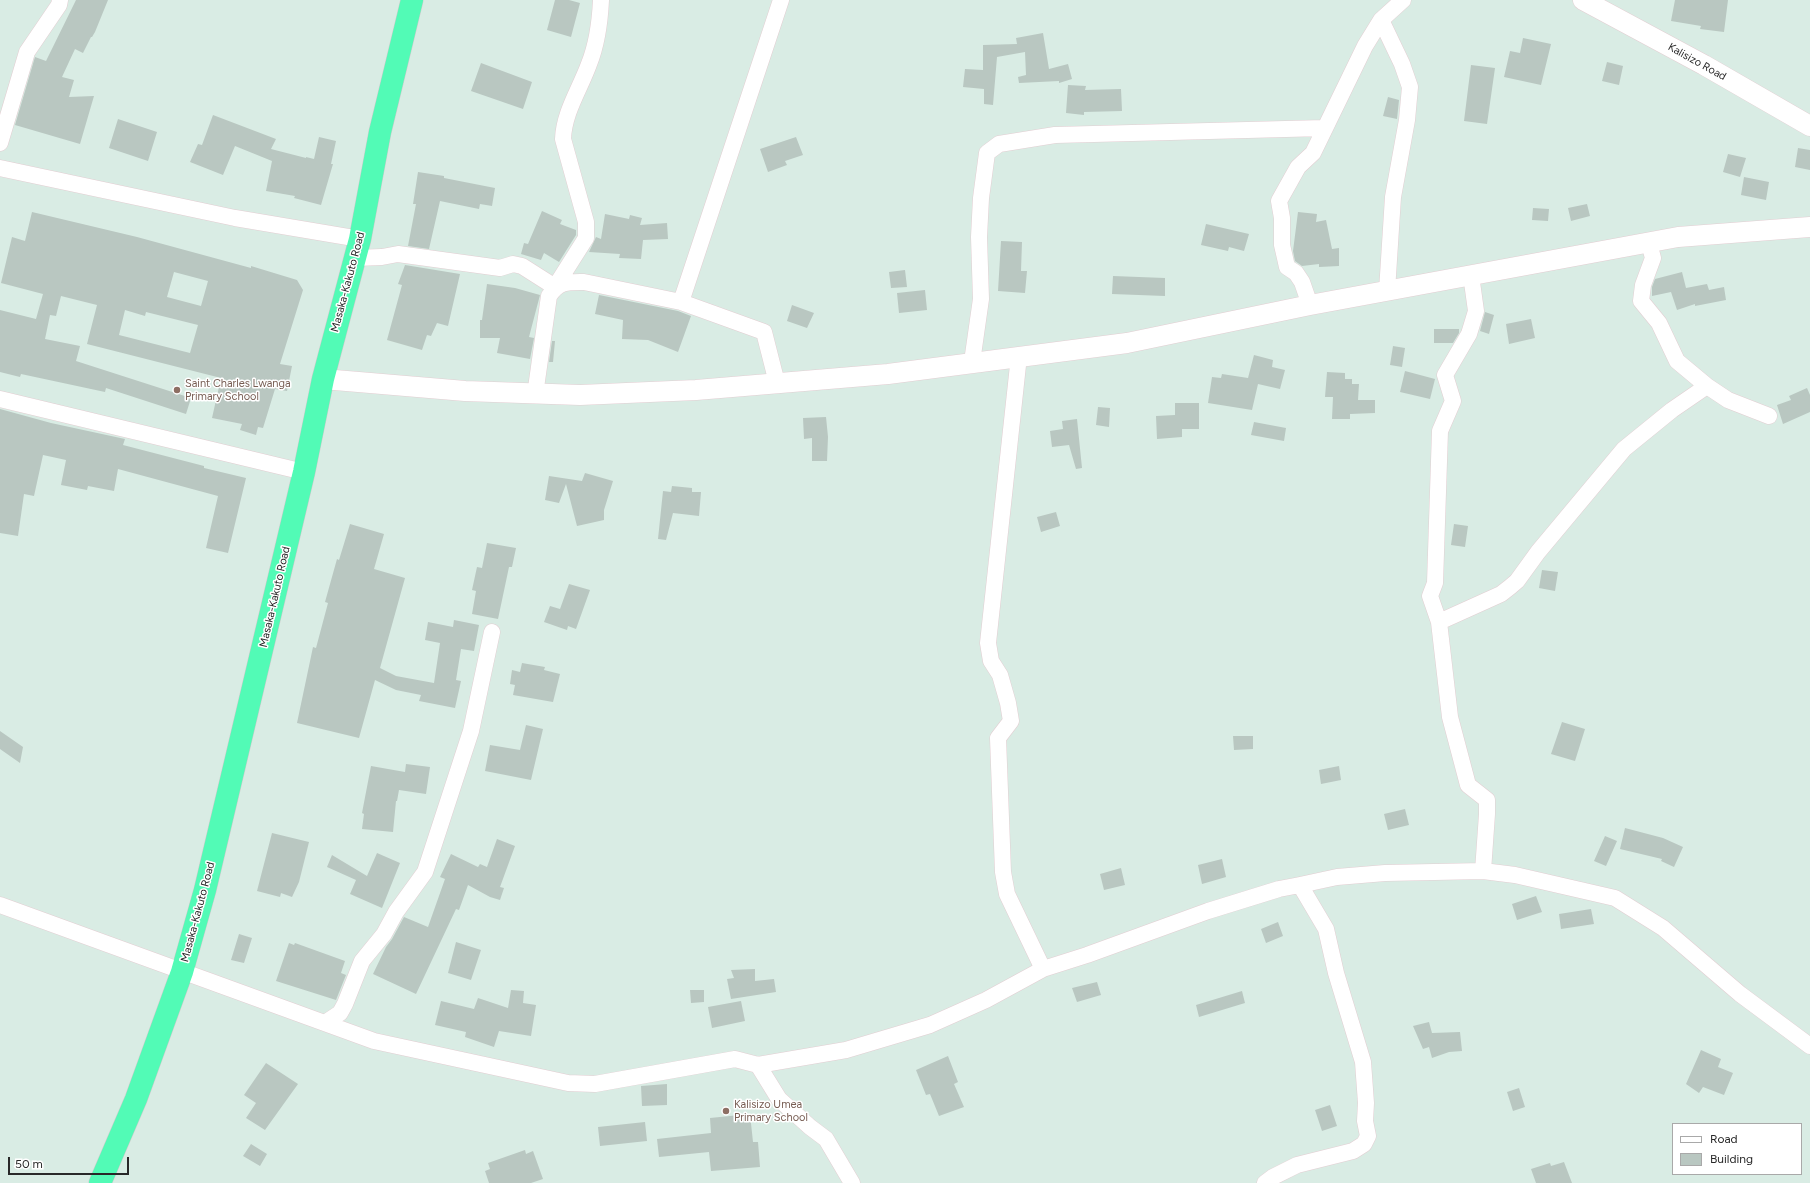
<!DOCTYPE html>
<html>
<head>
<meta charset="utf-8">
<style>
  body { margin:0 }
  #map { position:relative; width:1810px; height:1183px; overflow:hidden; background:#d9ece4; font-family:Figtree,sans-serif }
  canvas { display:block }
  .legend { position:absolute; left:1672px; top:1123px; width:130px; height:52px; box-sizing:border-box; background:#fff; border:1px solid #a9a9a9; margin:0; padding:5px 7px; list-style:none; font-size:12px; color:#282828 }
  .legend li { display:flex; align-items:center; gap:8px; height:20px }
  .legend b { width:20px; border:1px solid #a9a9a9 }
  .scale { position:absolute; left:8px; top:1157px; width:121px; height:18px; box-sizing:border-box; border:2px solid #282828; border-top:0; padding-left:5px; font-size:12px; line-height:14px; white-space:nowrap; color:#282828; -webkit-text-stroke:3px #fff; paint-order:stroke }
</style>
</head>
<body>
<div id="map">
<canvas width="1810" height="1183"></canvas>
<ul class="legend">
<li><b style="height:5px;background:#fff"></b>Road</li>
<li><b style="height:11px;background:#b9c7c1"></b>Building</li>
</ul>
<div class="scale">50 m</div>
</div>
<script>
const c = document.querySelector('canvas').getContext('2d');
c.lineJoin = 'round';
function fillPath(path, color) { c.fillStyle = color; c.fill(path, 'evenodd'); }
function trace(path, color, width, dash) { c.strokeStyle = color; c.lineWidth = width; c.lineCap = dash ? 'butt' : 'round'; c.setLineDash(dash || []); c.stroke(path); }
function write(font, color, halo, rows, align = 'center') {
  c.font = font + ' Figtree,sans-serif'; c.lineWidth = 3; c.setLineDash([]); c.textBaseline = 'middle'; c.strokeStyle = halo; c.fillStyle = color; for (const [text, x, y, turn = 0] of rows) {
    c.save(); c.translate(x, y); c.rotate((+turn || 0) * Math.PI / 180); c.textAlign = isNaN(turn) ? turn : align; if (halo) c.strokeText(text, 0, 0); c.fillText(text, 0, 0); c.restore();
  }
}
fillPath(new Path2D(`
  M 76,0 L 108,0 L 95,32 L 92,37 L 91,37 L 83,53 L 75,49 L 62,77 L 74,80 L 69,97 L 94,96 L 80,144 L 15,125 L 35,57 L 46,61 Z
  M 555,0 L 569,0 L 580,3 L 571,37 L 547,30 Z
  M 1675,0 L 1728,0 L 1724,32 L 1700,29 L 1701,26 L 1671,21 Z
  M 1043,33 L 1049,69 L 1068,64 L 1072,79 L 1059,83 L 1059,81 L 1019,83 L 1018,77 L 1026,75 L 1025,52 L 997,57 L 993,105 L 984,104 L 984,89 L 963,87 L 965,69 L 983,70 L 983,45 L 1017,44 L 1016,38 Z
  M 1523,38 L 1551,44 L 1541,85 L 1504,77 L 1510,51 L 1520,53 Z
  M 1607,62 L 1623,66 L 1619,85 L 1602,81 Z
  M 481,63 L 532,82 L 523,109 L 471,91 Z
  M 1471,65 L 1495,68 L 1487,124 L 1464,121 Z
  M 1068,85 L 1086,86 L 1085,90 L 1121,89 L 1122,111 L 1084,112 L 1084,115 L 1066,113 Z
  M 1388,97 L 1399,100 L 1397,119 L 1383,116 Z
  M 213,115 L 276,139 L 271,149 L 306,158 L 306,157 L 314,159 L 319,137 L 336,141 L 331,164 L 333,164 L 321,205 L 294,198 L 295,196 L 266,191 L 272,161 L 235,146 L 223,175 L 190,162 L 198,144 L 202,145 Z
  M 118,119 L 157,132 L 148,161 L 109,148 Z
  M 796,137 L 803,155 L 785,161 L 787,165 L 768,172 L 760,149 Z
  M 1798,148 L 1810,150 L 1810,170 L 1795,167 Z
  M 1728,154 L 1746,158 L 1740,177 L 1723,172 Z
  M 418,172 L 444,176 L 444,178 L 495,188 L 492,206 L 480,204 L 479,209 L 440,201 L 429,249 L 408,246 L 416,204 L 413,204 Z
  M 1744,177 L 1769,182 L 1766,200 L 1741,195 Z
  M 1587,204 L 1590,216 L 1571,221 L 1568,208 Z
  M 1533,208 L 1549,209 L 1548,221 L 1532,220 Z
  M 542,211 L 562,220 L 560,224 L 576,230 L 576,235 L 559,262 L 544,253 L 541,260 L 521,254 L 524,243 L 528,244 Z
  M 32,212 L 137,237 L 251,268 L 251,266 L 297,280 L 303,290 L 280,364 L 292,366 L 287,391 L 275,389 L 263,428 L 258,427 L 256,435 L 240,430 L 242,424 L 212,418 L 221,378 L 87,344 L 97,305 L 61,296 L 56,316 L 50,315 L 45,339 L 80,346 L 76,361 L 191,398 L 186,414 L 106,388 L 105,392 L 21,374 L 20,377 L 0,372 L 0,310 L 36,319 L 43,294 L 1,283 L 12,237 L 25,241 ZM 174,272 L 208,281 L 201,306 L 167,297 ZM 125,310 L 145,316 L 146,312 L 198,325 L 190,353 L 119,335 Z
  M 1298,212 L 1317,214 L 1316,222 L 1326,220 L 1332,249 L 1339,248 L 1339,266 L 1319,267 L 1319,264 L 1302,266 L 1295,261 L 1293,251 Z
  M 605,214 L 629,219 L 630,215 L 642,218 L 640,225 L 667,223 L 668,239 L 643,240 L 641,259 L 619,258 L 620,254 L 589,252 L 596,237 L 601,239 Z
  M 1206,224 L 1249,234 L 1244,251 L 1229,247 L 1228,251 L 1201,245 Z
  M 1001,241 L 1022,242 L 1021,271 L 1027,271 L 1025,293 L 998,291 Z
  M 405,265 L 460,274 L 448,326 L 437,323 L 431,336 L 427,335 L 422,350 L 387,340 L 402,285 L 398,284 Z
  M 905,270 L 907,287 L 891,288 L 889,272 Z
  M 1682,272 L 1686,288 L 1707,284 L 1709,290 L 1724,287 L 1726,300 L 1695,306 L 1695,304 L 1677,310 L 1671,292 L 1652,296 L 1652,287 L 1655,279 Z
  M 1113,276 L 1165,278 L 1165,296 L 1112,294 Z
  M 487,284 L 515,288 L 540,295 L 529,337 L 534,338 L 530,359 L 497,353 L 500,338 L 480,338 L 480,320 L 482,320 Z
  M 925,290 L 927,310 L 899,313 L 897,293 Z
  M 599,295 L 678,311 L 691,316 L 678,352 L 648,340 L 622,339 L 623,320 L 595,314 Z
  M 792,305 L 814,313 L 807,328 L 787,321 Z
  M 1485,312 L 1494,315 L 1489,334 L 1480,331 Z
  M 1531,319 L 1535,338 L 1509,344 L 1506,324 Z
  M 1434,329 L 1459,329 L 1459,333 L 1453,343 L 1434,343 Z
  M 552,341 L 555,341 L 553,362 L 549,362 Z
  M 1393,346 L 1405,348 L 1402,367 L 1390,365 Z
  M 1254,355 L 1273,360 L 1272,367 L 1285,370 L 1280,389 L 1258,384 L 1252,410 L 1208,403 L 1212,377 L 1221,378 L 1222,374 L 1248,378 Z
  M 1405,371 L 1435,379 L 1430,399 L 1400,392 Z
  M 1327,372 L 1345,373 L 1345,379 L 1352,379 L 1352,384 L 1359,384 L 1358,400 L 1375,400 L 1375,413 L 1350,414 L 1350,419 L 1332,419 L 1333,397 L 1325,397 Z
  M 1807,388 L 1810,395 L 1810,412 L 1783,424 L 1777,405 L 1791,400 L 1789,396 Z
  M 1175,403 L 1199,403 L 1199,429 L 1182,429 L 1182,437 L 1157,439 L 1156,416 L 1175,415 Z
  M 1098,407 L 1110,408 L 1109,427 L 1096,425 Z
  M 0,409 L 51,423 L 125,439 L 123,445 L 204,466 L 204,468 L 246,478 L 228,553 L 206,548 L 218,496 L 118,469 L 114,491 L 88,486 L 87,490 L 61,485 L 66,460 L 43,455 L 34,496 L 24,494 L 18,536 L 0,533 Z
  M 826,417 L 828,437 L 827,461 L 812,461 L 812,438 L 804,439 L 803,418 Z
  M 1077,419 L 1082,468 L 1076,469 L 1069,445 L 1052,447 L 1050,431 L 1063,429 L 1062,421 Z
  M 1254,422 L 1286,428 L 1284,441 L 1251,435 Z
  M 585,473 L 613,481 L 604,510 L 604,520 L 577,526 L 566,484 L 559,503 L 545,500 L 549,476 L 582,481 Z
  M 672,486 L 692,488 L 692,492 L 701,492 L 699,516 L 673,513 L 666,540 L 658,539 L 663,491 L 671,492 Z
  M 1056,512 L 1060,526 L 1041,532 L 1037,517 Z
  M 350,524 L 384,534 L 374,569 L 405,578 L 380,668 L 396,676 L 434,683 L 440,643 L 425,640 L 428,622 L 453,627 L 454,620 L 479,625 L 474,651 L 461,649 L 456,680 L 461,681 L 455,708 L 419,701 L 421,695 L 396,690 L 375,680 L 359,738 L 297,723 L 313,647 L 316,648 L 328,603 L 325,602 L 337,559 L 339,560 Z
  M 1454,524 L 1468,526 L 1465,547 L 1451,545 Z
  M 487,543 L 516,548 L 512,567 L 509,567 L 498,619 L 472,614 L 476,591 L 472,590 L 477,567 L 482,568 Z
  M 1542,570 L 1558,572 L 1555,591 L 1539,588 Z
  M 569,584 L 590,590 L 576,629 L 568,626 L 567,630 L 544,622 L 550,606 L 560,609 Z
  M 522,663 L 545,667 L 544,670 L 560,674 L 553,702 L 513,695 L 515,685 L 510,684 L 512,670 L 520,672 Z
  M 1562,722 L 1585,729 L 1575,761 L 1551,754 Z
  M 526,725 L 543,729 L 531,780 L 485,771 L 490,745 L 520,750 Z
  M 0,731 L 23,747 L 20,763 L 0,749 Z
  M 1233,736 L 1253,736 L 1253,749 L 1234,750 Z
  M 406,764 L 430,767 L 426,794 L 399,790 L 397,801 L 396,801 L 393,832 L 362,829 L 364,814 L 362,813 L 371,766 L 405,772 Z
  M 1339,766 L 1341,780 L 1321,784 L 1319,770 Z
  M 1405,809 L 1409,825 L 1388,830 L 1384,814 Z
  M 1625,828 L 1663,838 L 1683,847 L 1674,867 L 1661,861 L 1662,859 L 1620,849 Z
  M 272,833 L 309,842 L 299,882 L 292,897 L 281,893 L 280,897 L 257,891 Z
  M 1605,836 L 1617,841 L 1606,866 L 1594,861 Z
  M 497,839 L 515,846 L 500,887 L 504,888 L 500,900 L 490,897 L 468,885 L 459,910 L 456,909 L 416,994 L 373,974 L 386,947 L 392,939 L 404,917 L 428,927 L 445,879 L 440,877 L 451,854 L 478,867 L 480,864 L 487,867 Z
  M 377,853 L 400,863 L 382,908 L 350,894 L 356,880 L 327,867 L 332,855 L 367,876 Z
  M 1222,859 L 1226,877 L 1202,884 L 1198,865 Z
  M 1121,868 L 1125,885 L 1104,890 L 1100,874 Z
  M 1536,896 L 1542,912 L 1517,920 L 1512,904 Z
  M 1591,909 L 1594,924 L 1561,929 L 1559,914 Z
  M 1278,922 L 1283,936 L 1266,943 L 1261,929 Z
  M 239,934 L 252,938 L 244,963 L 231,960 Z
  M 456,942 L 481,950 L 471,980 L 448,973 Z
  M 289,943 L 294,945 L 295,943 L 345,961 L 341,973 L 346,975 L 336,1000 L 276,981 Z
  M 755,969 L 755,981 L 774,979 L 776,992 L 731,999 L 727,979 L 734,978 L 731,970 Z
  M 1097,982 L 1101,995 L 1077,1002 L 1072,988 Z
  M 511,990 L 524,991 L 523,1003 L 536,1005 L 531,1036 L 499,1031 L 494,1047 L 465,1037 L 466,1032 L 435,1025 L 441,1001 L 474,1009 L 478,998 L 508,1008 Z
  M 690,990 L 704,990 L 704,1002 L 691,1003 Z
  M 1242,991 L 1245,1003 L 1199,1017 L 1196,1005 Z
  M 741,1001 L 745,1021 L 712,1028 L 708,1007 Z
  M 1429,1022 L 1432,1033 L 1460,1032 L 1462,1051 L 1449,1052 L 1432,1058 L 1429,1047 L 1423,1049 L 1413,1026 Z
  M 1701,1050 L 1721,1059 L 1718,1067 L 1733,1073 L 1724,1095 L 1703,1087 L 1699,1093 L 1686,1084 Z
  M 948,1056 L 958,1082 L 954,1084 L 964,1107 L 939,1116 L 930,1094 L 926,1095 L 916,1070 Z
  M 266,1063 L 298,1084 L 265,1130 L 246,1118 L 256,1103 L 244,1095 Z
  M 667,1084 L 667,1105 L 642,1106 L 641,1086 Z
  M 1519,1088 L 1525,1107 L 1513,1111 L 1507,1092 Z
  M 1330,1105 L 1337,1126 L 1322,1131 L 1315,1110 Z
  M 750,1114 L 753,1142 L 758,1142 L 760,1167 L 711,1171 L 709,1152 L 659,1157 L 657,1139 L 711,1133 L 710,1118 Z
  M 645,1122 L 647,1141 L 600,1146 L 598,1127 Z
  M 251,1144 L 267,1154 L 260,1166 L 243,1156 Z
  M 525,1150 L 526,1154 L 533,1151 L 543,1179 L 531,1183 L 489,1183 L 485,1171 L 490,1169 L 488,1163 Z
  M 1564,1162 L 1572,1183 L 1536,1183 L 1531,1169 L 1550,1163 L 1551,1166 Z`), '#b9c7c1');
const minor = new Path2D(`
  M 1381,20 L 1402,64 L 1410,87 L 1407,120 L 1393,197 L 1387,291
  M 0,143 L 27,52 L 59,5 L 60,0
  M 0,168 L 235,218 L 360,239
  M 1649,243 L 1653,258 L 1643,285 L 1641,301 L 1659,323 L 1677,361 L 1707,386 L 1728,400 L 1769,416
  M 355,258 L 382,257 L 398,254 L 500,268 L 513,264 L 522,266 L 555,287 L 586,238 L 586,222 L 563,139 C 564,112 580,89 589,64 C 597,44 600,21 601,0
  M 1471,275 L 1476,311 L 1469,334 L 1445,375 L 1453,401 L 1440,431 L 1435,583 L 1430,596 L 1439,622 L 1450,717 L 1468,785 L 1487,800 L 1487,814 L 1483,871
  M 681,302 L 781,0
  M 1310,305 L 1302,282 L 1296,273 L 1287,267 L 1285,258 L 1282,245 L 1282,218 L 1279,201 L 1298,167 L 1313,153 L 1365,46 L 1381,20 L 1403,0
  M 1019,356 L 988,643 L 991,661 L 1000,675 L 1008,703 L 1011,721 L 998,738 L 1003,872 L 1007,894 L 1043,969
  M 972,362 L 981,299 L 979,237 L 981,198 L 987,153 L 999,144 L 1055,135 L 1324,128
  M 535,395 L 549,296 C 559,281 567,282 584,282 L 681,302 L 764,332 L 777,383
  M 0,399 L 304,472
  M 1439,622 L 1501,594 L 1510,587 L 1517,581 L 1538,552 L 1624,449 L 1672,410 L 1707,386
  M 0,905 L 374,1041 L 568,1083 L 595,1084 L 735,1059 L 758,1065 L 846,1050 L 930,1025 L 986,1000 L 1043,969 L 1087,955 L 1208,911 L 1279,889 L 1300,885 L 1337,877 L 1385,873 L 1483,871 L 1515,875 L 1615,898 L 1663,928 L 1740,994 L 1810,1046
  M 325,1023 L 340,1013 L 345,1004 L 362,961 L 384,934 L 396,912 L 425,872 L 471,731 L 492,632
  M 758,1065 L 779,1099 L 810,1127 L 826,1139 L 852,1183
  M 1265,1183 L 1273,1177 L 1297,1165 L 1353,1151 L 1364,1144 L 1368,1136 L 1365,1121 L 1366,1103 L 1363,1062 L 1336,973 L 1326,929 L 1300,885`);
const tertiary = new Path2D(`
  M 1583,0 L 1704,65 L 1810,126
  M 323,379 L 465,391 L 580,395 L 696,390 L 888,374 L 1127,343 L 1310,305 L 1678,237 L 1810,227`);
const trunk = new Path2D(`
  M 100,1183 L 136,1099 L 182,972 L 205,890 L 304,472 L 323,379 L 360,239 L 380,132 L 412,0`);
trace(minor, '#e2ced2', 17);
trace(tertiary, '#e2ced2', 21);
trace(trunk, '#cbcbcb', 23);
trace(minor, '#fff', 16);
trace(tertiary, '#fff', 20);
trace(trunk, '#52fbb6', 22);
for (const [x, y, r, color] of [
  [177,390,4,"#8d6e63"],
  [726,1111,4,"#8d6e63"]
]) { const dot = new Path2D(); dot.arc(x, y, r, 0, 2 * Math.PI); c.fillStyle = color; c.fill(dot); trace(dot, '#fff', 1.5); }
write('11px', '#282828', '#fff', [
  ["Kalisizo Road",1697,62,29],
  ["Masaka-Kakuto Road",348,282,-75],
  ["Masaka-Kakuto Road",275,597,-77],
  ["Masaka-Kakuto Road",198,912,-75]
]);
write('11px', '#785e54', '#fff', [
  ["Saint Charles Lwanga",185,384],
  ["Primary School",185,397],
  ["Kalisizo Umea",734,1105],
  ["Primary School",734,1118]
], 'left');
</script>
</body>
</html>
